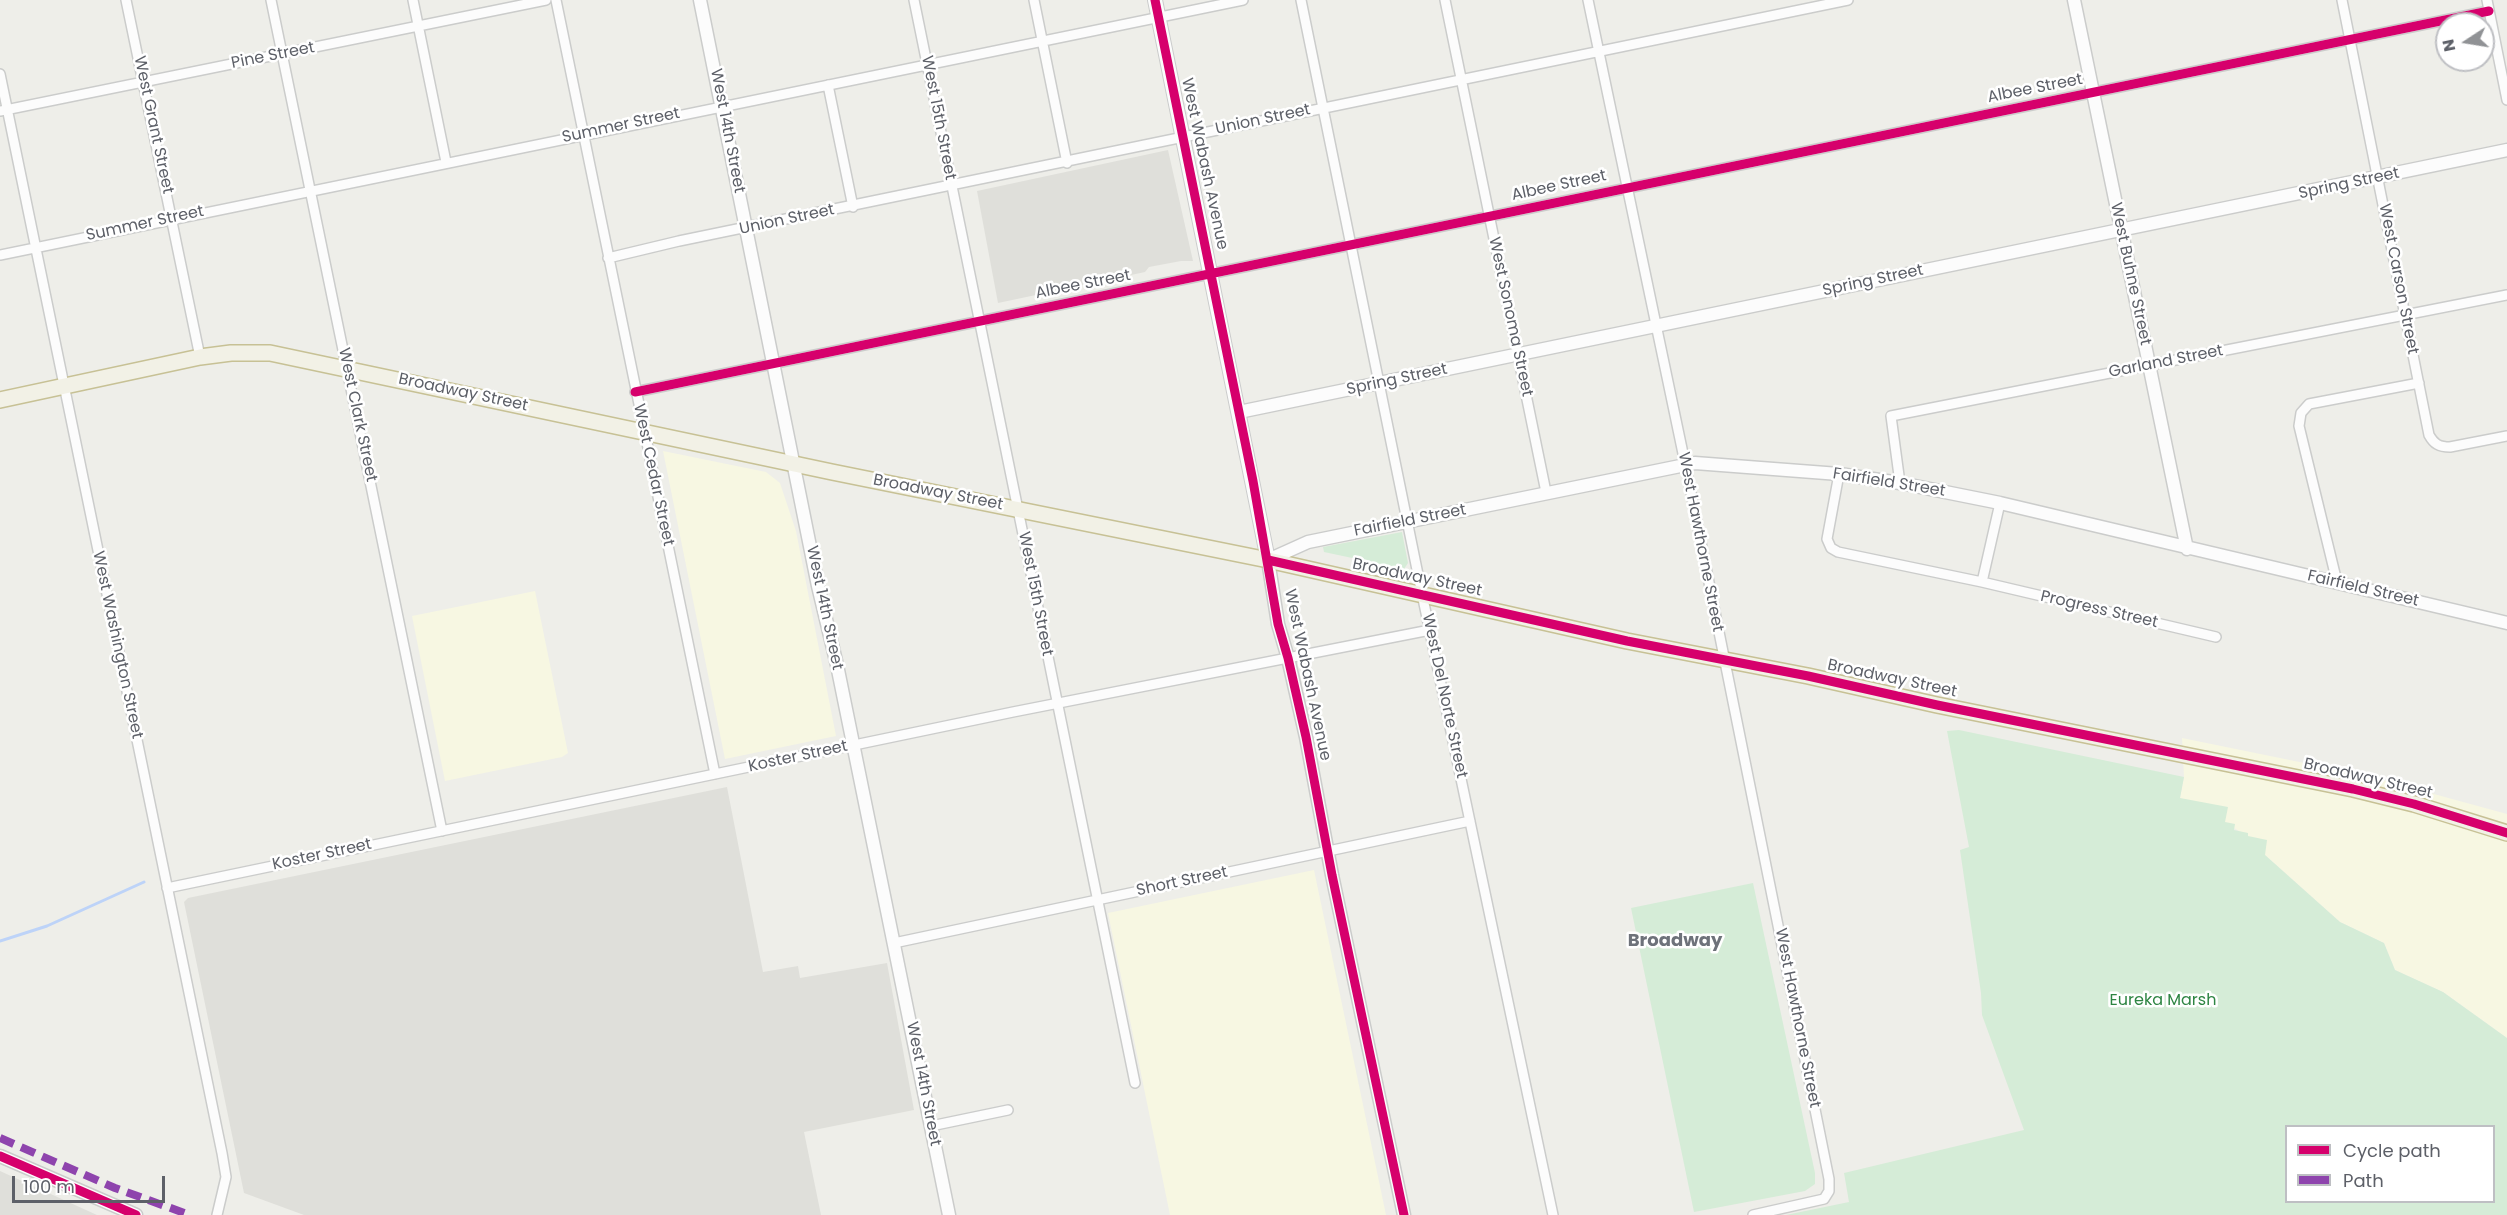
<!DOCTYPE html>
<html>
<head>
<meta charset="utf-8">
<style>
  body { margin:0 }
  #map { position:relative; width:2507px; height:1215px; overflow:hidden; background:#eeeee9; font-family:Poppins,sans-serif }
  canvas { display:block }
  .legend { position:absolute; left:2285px; top:1125px; width:210px; height:78px; box-sizing:border-box; background:#fff; border:2px solid #bebfc3; margin:0; padding:8px 10px; list-style:none; font-size:18px; color:#5d6068 }
  .legend li { display:flex; align-items:center; gap:12px; height:30px }
  .legend b { width:30px; border:2px solid #bebfc3 }
  .north { position:absolute; left:2435px; top:12px; width:60px; height:60px; box-sizing:border-box; background:#fff; border:2px solid #bebfc3; border-radius:50%; rotate:258deg; font-size:16px; font-weight:700; line-height:24px; text-align:center; color:#5d6068 }
  .north::after { content:''; display:block; margin:auto; width:21px; height:27px; background:#909295; clip-path:polygon(50% 0,100% 100%,50% 72%,0 100%) }
  .scale { position:absolute; left:12px; top:1176px; width:153px; height:27px; box-sizing:border-box; border:3px solid #5d6068; border-top:0; padding-left:8px; font-size:18px; line-height:21px; white-space:nowrap; color:#5d6068; -webkit-text-stroke:4px #fff; paint-order:stroke }
</style>
</head>
<body>
<div id="map">
<canvas width="2507" height="1215"></canvas>
<ul class="legend">
<li><b style="height:8px;background:#d6006c"></b>Cycle path</li>
<li><b style="height:8px;background:#8e44ad"></b>Path</li>
</ul>
<div class="north">N</div>
<div class="scale">100 m</div>
</div>
<script>
const c = document.querySelector('canvas').getContext('2d');
c.lineJoin = 'round';
function fillPath(path, color) { c.fillStyle = color; c.fill(path, 'evenodd'); }
function trace(path, color, width, dash) { c.strokeStyle = color; c.lineWidth = width; c.lineCap = dash ? 'butt' : 'round'; c.setLineDash(dash || []); c.stroke(path); }
function write(font, color, halo, rows, align = 'center') {
  c.font = font + ' Poppins,sans-serif'; c.lineWidth = 5; c.setLineDash([]); c.textBaseline = 'middle'; c.strokeStyle = halo; c.fillStyle = color; for (const [text, x, y, turn = 0] of rows) {
    c.save(); c.translate(x, y); c.rotate((+turn || 0) * Math.PI / 180); c.textAlign = isNaN(turn) ? turn : align; if (halo) c.strokeText(text, 0, 0); c.fillText(text, 0, 0); c.restore();
  }
}
fillPath(new Path2D(`
  M 663,451 L 766,472 L 780,483 L 796,531 L 836,736 L 725,759 Z
  M 535,591 L 568,753 L 562,757 L 445,781 L 412,616 Z
  M 2182,738 L 2368,776 L 2507,814 L 2507,1038 L 2443,992 L 2395,970 L 2384,943 L 2340,922 L 2265,855 L 2248,836 L 2180,798 L 2184,777 Z
  M 1314,870 L 1386,1215 L 1170,1215 L 1108,913 Z`), '#f7f7e2');
fillPath(new Path2D(`
  M 1168,150 L 1193,261 L 1181,261 L 1149,267 L 1145,272 L 998,303 L 977,191 Z
  M 727,787 L 763,972 L 798,966 L 800,978 L 887,963 L 914,1110 L 804,1132 L 821,1215 L 304,1215 L 244,1193 L 184,902 L 188,898 Z
  M 0,1171 L 97,1215 L 0,1215 Z`), '#dfdfda');
fillPath(new Path2D(`
  M 1402,532 L 1408,563 L 1404,569 L 1324,552 L 1323,547 Z
  M 1959,730 L 2184,777 L 2180,798 L 2228,807 L 2225,822 L 2235,824 L 2234,830 L 2248,833 L 2248,836 L 2267,840 L 2265,855 L 2340,922 L 2384,943 L 2395,970 L 2443,992 L 2507,1038 L 2507,1215 L 1786,1215 L 1849,1202 L 1844,1173 L 2024,1130 L 1982,1015 L 1981,993 L 1960,850 L 1969,847 L 1947,731 ZM 2286,1126 L 2494,1126 L 2494,1202 L 2286,1202 Z
  M 1753,883 L 1815,1173 L 1815,1184 L 1805,1191 L 1694,1212 L 1631,908 Z`), '#d5ecd7');
trace(new Path2D(`
  M 0,941 L 47,926 L 144,882`), '#bdd3f8', 3);
const minor = new Path2D(`
  M 126,0 L 200,357
  M 271,0 L 442,831
  M 413,0 L 446,162
  M 556,0 L 715,774
  M 914,0 L 1135,1083
  M 1034,0 L 1067,163
  M 1301,0 L 1422,594 L 1553,1215
  M 1445,0 L 1546,492
  M 1588,0 L 1685,463 L 1829,1179 L 1829,1191 L 1824,1199 L 1753,1215
  M 2342,0 L 2429,435 C 2434,444 2439,447 2450,447 L 2507,436
  M 2487,0 L 2507,100
  M 0,74 L 222,1153 L 226,1177 L 217,1215
  M 828,85 L 853,207
  M 0,111 L 546,0
  M 0,255 L 1243,0
  M 608,258 L 679,241 L 1848,0
  M 635,392 L 2489,11
  M 1839,474 L 1827,539 L 1831,548 L 1838,552 L 1982,582 L 2216,637
  M 1900,483 L 1891,416 L 2507,295
  M 1982,582 L 2000,503
  M 2337,582 L 2299,426 L 2301,413 L 2309,404 L 2419,383
  M 167,888 L 1013,712 L 1430,630
  M 894,943 L 1470,821
  M 931,1126 L 1008,1110`);
const tertiary = new Path2D(`
  M 700,0 L 818,586 L 837,665 L 949,1215
  M 2074,0 L 2187,549
  M 1239,412 L 2507,150
  M 0,1156 L 136,1215
  M 1404,1215 L 1332,875 L 1306,737 L 1288,658 L 1278,624 L 1268,560 L 1308,542 L 1695,463 L 1839,474 L 1900,483 L 2000,503 L 2507,623`);
const secondary = new Path2D(`
  M 1155,0 L 1268,560`);
const trunk = new Path2D(`
  M 0,400 L 200,357 L 231,353 L 270,353 L 832,472 L 1268,560 L 1627,641 L 1808,676 L 1937,705 L 2353,789 L 2414,804 L 2507,833`);
trace(minor, '#cbcccb', 12);
trace(tertiary, '#cbcccb', 15);
trace(secondary, '#cacbcb', 16);
trace(trunk, '#c7c195', 18);
trace(minor, '#fcfcfc', 9);
trace(tertiary, '#fcfcfc', 12);
trace(secondary, '#fcfcfc', 14);
trace(trunk, '#f2f1e6', 15);
trace(new Path2D(`
  M 0,1138 L 115,1188 L 190,1215`), '#8e44ad', 8, [15, 8]);
trace(new Path2D(`
  M 1155,0 L 1253,481 L 1278,624 L 1288,658 L 1306,737 L 1332,875 L 1404,1215
  M 635,392 L 2489,11
  M 1268,560 L 1627,641 L 1808,676 L 1937,705 L 2353,789 L 2414,804 L 2507,833
  M 0,1156 L 136,1215`), '#d6006c', 9);
write('16px', '#5d6068', '#fff', [
  ["Pine Street",273,56,-11],
  ["Albee Street",2035,89,-11],
  ["West 15th Street",938,118,79],
  ["Union Street",1263,120,-12],
  ["West Grant Street",153,125,78],
  ["Summer Street",621,126,-12],
  ["West 14th Street",727,131,79],
  ["West Wabash Avenue",1204,164,78],
  ["Spring Street",2349,184,-12],
  ["Albee Street",1559,186,-12],
  ["Union Street",787,220,-12],
  ["Summer Street",145,224,-12],
  ["West Buhne Street",2130,274,78],
  ["West Carson Street",2398,279,79],
  ["Spring Street",1873,281,-12],
  ["Albee Street",1083,285,-11],
  ["West Sonoma Street",1510,317,78],
  ["Garland Street",2166,362,-11],
  ["Spring Street",1397,380,-12],
  ["Broadway Street",463,393,12],
  ["West Clark Street",357,415,78],
  ["West Cedar Street",653,475,78],
  ["Fairfield Street",1889,483,9],
  ["Broadway Street",938,493,11],
  ["Fairfield Street",1410,521,-11],
  ["West Hawthorne Street",1700,542,79],
  ["Broadway Street",1417,578,12],
  ["Fairfield Street",2363,589,13],
  ["West 15th Street",1035,594,79],
  ["West 14th Street",824,608,78],
  ["Progress Street",2099,610,13],
  ["West Washington Street",117,645,78],
  ["West Wabash Avenue",1307,675,78],
  ["Broadway Street",1892,679,12],
  ["West Del Norte Street",1444,696,78],
  ["Koster Street",798,757,-12],
  ["Broadway Street",2368,779,13],
  ["Koster Street",322,855,-12],
  ["Short Street",1182,882,-12],
  ["West Hawthorne Street",1797,1018,79],
  ["West 14th Street",923,1084,79]
]);
write('16px', '#2e8543', '#fff', [
  ["Eureka Marsh",2163,1001]
]);
write('bold 18px', '#6e727a', '#fff', [
  ["Broadway",1675,941]
]);
</script>
</body>
</html>
